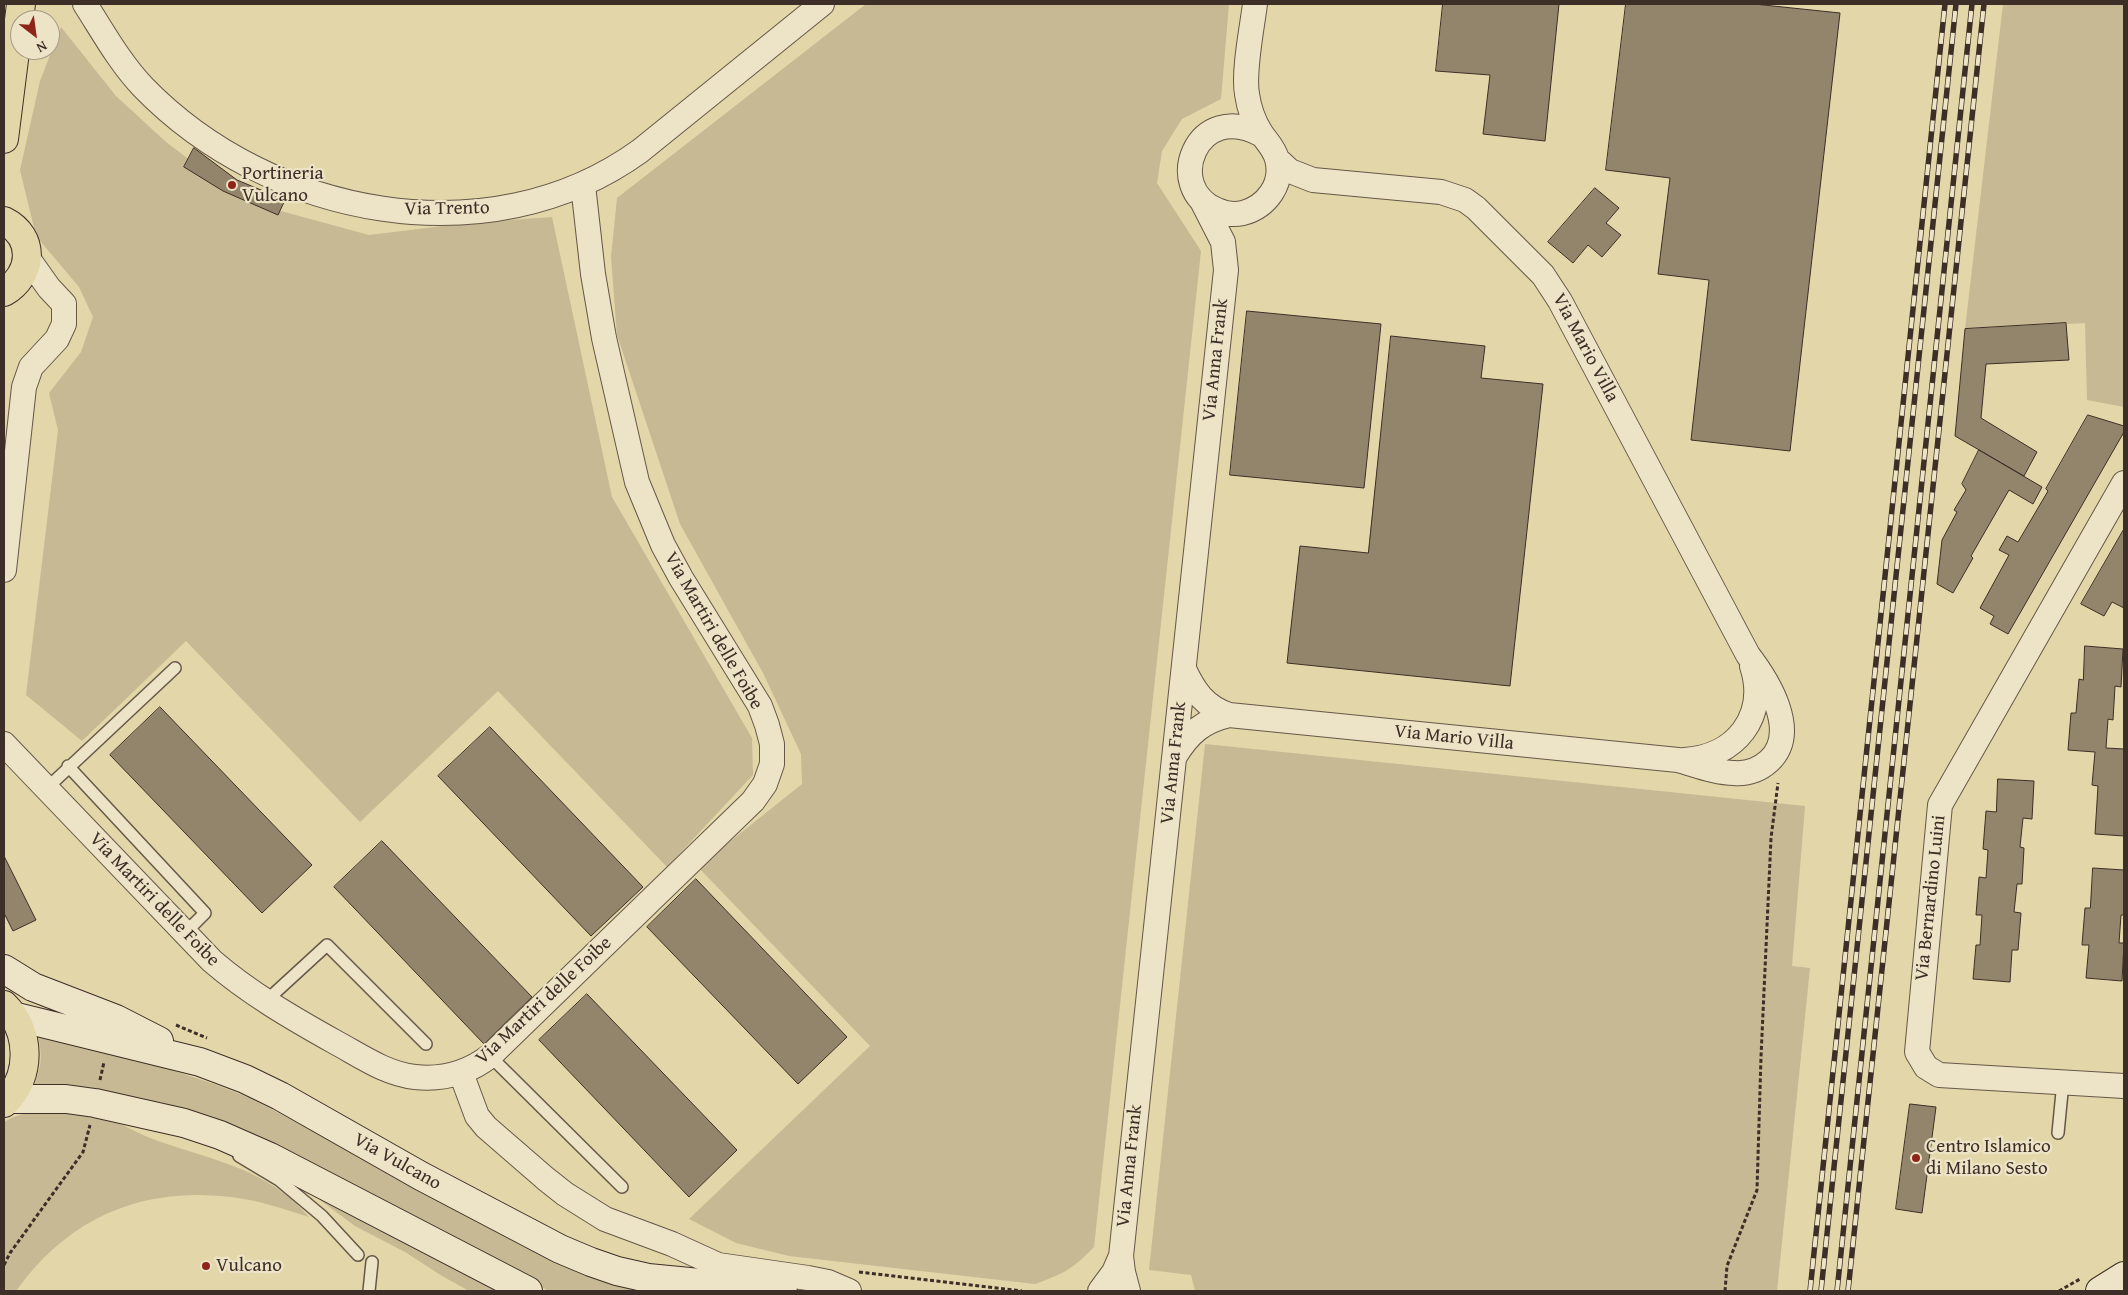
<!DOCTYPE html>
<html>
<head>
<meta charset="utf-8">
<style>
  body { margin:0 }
  #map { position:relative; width:2128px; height:1295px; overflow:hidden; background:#e3d6a9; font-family:"Gentium Book Plus",serif }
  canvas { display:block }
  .frame { position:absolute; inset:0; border:5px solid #3d2e27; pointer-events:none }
  .north { position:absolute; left:10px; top:10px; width:50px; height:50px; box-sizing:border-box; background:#ede4c7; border:1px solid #a79b87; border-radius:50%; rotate:150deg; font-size:14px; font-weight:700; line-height:20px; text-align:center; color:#3d2e27 }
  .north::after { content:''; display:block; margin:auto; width:18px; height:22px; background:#8f2418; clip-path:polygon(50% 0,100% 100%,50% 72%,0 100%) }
</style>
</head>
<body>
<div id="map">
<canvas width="2128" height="1295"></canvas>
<div class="frame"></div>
<div class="north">N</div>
</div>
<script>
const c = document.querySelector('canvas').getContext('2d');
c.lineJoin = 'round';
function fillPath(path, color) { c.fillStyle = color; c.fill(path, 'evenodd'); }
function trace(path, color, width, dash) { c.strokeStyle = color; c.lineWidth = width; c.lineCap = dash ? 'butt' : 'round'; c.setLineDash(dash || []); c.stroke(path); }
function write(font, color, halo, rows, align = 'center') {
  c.font = font + ' "Gentium Book Plus",serif'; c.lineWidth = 4.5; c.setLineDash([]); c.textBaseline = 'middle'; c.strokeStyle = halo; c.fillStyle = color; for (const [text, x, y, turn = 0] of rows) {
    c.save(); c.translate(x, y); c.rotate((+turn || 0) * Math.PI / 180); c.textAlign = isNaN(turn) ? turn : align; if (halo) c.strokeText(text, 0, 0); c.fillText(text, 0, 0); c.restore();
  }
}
fillPath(new Path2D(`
  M 866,4 L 1229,4 L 1221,99 L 1182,119 L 1162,151 L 1157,183 L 1201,251 L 1094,1247 C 1073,1269 1063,1274 1035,1284 L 789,1256 L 736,1243 L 689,1219 L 870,1046 L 698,867 L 802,784 L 801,754 L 763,673 L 680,524 L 617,335 L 611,257 L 617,198 Z
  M 2003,4 L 2124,4 L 2124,407 L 2087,400 L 2085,323 L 1965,329 Z
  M 61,27 L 116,96 L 166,142 L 244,201 L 369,235 L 468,223 L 552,217 L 612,497 L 752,738 L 753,775 L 667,867 L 498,691 L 360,822 L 186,641 L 82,741 L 26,695 L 58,430 L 49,393 L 81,352 L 93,317 L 79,287 L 36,236 L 20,170 L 40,81 Z
  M 1205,744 L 1805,806 L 1792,966 L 1810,968 L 1777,1291 L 1195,1291 L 1191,1275 L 1149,1270 Z
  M 38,1036 C 110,1053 181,1069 250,1098 L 549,1255 L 709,1291 L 549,1291 L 275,1148 L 33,1089 C 41,1068 43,1058 38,1036 Z
  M 61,1108 C 76,1112 91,1114 106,1119 C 124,1124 140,1135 158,1141 C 215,1161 268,1169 309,1217 C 284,1209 258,1200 231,1197 C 141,1186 68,1218 16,1291 L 4,1291 L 4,1122 C 21,1112 41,1109 61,1108 Z
  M 323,1197 L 500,1291 L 469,1291 L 442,1276 L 405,1252 L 355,1226 L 320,1200 Z`), '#c7b993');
const building = new Path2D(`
  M 1443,4 L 1559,4 L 1545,141 L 1483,134 L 1490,75 L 1436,71 Z
  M 1626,4 L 1754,4 L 1840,13 L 1790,451 L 1691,440 L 1709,280 L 1658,274 L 1670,178 L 1606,170 Z
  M 194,148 L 237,180 L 285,200 L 278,215 L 223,191 L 184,167 Z
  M 1595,188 L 1619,208 L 1606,223 L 1621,235 L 1602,257 L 1588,245 L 1573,263 L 1548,242 Z
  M 1247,311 L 1381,324 L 1364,488 L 1230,475 Z
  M 2066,323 L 2069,360 L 1986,364 L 1981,418 L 2037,452 L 2024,476 L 1955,436 L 1965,329 Z
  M 1391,336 L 1485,346 L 1481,378 L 1543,384 L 1510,686 L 1287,663 L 1300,546 L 1368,553 Z
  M 2088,415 L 2124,426 L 2124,432 L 2008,634 L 1990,624 L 1994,616 L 1980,608 L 2009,555 L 1999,550 L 2007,536 L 2018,542 L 2048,491 L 2046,489 Z
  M 1979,450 L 2042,487 L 2033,504 L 2009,490 L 1971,556 L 1973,558 L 1953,593 L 1937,584 L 1942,540 L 1957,512 L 1954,510 L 1966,490 L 1962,484 Z
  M 2124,529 L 2124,608 L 2112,602 L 2104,616 L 2081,604 Z
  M 2085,646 L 2123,649 L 2121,687 L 2115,686 L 2113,720 L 2108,719 L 2106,748 L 2124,749 L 2124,836 L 2095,834 L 2098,786 L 2092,785 L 2095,752 L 2068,750 L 2071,713 L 2076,713 L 2079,679 L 2083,680 Z
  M 160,707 L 312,865 L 262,913 L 110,755 Z
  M 490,727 L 643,887 L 591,936 L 438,776 Z
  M 1998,779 L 2034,781 L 2032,819 L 2023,818 L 2020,847 L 2024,848 L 2022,884 L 2017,884 L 2014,912 L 2021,913 L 2018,950 L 2012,950 L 2010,982 L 1973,979 L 1976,945 L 1980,945 L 1982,915 L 1976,915 L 1979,877 L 1986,878 L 1988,850 L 1983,849 L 1986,811 L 1996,812 Z
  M 382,841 L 532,997 L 484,1044 L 334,887 Z
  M 4,856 L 36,920 L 13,931 L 4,913 Z
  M 2093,868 L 2124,870 L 2124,915 L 2121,915 L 2119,943 L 2124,943 L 2122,981 L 2086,978 L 2089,945 L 2082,945 L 2085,908 L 2090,908 Z
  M 696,879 L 847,1037 L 798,1084 L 647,927 Z
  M 587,994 L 737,1150 L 689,1197 L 539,1040 Z
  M 1910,1104 L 1936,1107 L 1922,1213 L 1896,1209 Z`);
fillPath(building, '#93856b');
trace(building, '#3d2e27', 1);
const lane = new Path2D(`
  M 68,766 L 205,913 L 185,933
  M 46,789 L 175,668
  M 266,1001 L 327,945 L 426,1044
  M 490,1056 L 622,1187
  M 2058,1133 L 2063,1082
  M 239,1156 L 279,1180 L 322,1216 L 358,1255
  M 369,1291 L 372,1262`);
const street = new Path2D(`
  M 85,4 C 103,32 120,63 143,87 C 269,217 489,260 640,151 L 822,4
  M 1255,4 C 1252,28 1243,72 1247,94 C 1249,108 1254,122 1261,133 C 1267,142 1274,148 1277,159 C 1284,184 1266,207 1243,213 C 1234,215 1225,214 1217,210 C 1163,189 1196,98 1262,135
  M 2124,483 L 1940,805 L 1917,1052 L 1926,1067 L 1939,1075 L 2124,1086
  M 4,570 L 24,387 L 31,367 L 57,339 L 64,324 L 64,304 L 49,288 L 27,257
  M 1184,669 C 1194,691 1205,707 1229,715 L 1678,760 C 1696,765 1716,773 1734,773 C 1747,774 1759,770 1769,761 C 1800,732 1768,681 1748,655 L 1560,301 L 1543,275 L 1476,208 L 1465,200 L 1441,192 L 1313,180 L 1290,171 L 1278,160
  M 4,744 L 212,961 C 249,993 292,1018 335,1042 C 361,1056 386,1074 415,1077 C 443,1080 468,1073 490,1056 L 753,801 L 765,784 L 772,764 L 772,744 L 767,725 L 760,706 L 681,578 L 663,545 L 637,482 L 604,338 L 593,274 L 583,185
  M 1175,756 C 1189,733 1203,721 1229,715
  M 1684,760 C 1736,757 1768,716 1752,666
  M 461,1073 L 477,1116 L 486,1127 L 546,1179 L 565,1194 L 605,1219 L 672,1244 L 718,1265 L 808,1278 L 828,1282 L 849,1291
  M 1100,1291 L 1114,1272 L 1121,1256
  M 1128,1291 L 1123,1272 L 1121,1256 L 1226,270 L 1223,242 L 1201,199`);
const secondary = new Path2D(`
  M 4,969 L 33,987 L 116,1019 L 159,1041
  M 13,1016 L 200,1062 L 245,1079 L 280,1096 L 421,1176 L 560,1249 L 591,1262 L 617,1271 L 648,1278 L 783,1291
  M 8,1099 L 66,1099 L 95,1103 L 184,1123 L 220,1135 L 270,1157 L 528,1291
  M 2100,1291 L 2124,1276`);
const primary = new Path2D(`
  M 4,139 L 21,4
  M 4,221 C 36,237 33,275 4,292
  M 4,1005 C 31,1031 32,1077 4,1103`);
trace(lane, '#665848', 14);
trace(street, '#665848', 26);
trace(secondary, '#3d2e27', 30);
trace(primary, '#3d2e27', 30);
trace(new Path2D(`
  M 176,1025 L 207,1038
  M 100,1080 L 104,1062
  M 4,1265 L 10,1253 L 83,1152 L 90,1125
  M 859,1272 L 1022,1291
  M 1725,1291 L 1727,1266 L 1757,1190 L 1761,1057 L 1771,838 L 1778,783
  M 2059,1291 L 2080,1279`), '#3d2e27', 3, [4, 2.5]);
trace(lane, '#ede4c7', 11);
trace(street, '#ede4c7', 24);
trace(secondary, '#ede4c7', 28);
trace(primary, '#e3d6a9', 28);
const rail = new Path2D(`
  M 1810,1291 L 1945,4
  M 1821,1291 L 1956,4
  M 1837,1291 L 1972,4
  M 1848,1291 L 1984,4`);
trace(rail, '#3d2e27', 5.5);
trace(rail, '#ede4c7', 4, [11]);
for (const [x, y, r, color] of [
  [232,185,5,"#8f2418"],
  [1916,1158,5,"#8f2418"],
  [206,1266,5,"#8f2418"]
]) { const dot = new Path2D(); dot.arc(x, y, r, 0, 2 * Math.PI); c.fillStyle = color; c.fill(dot); trace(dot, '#ede4c7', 2); }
write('19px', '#3d2e27', '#ede4c7', [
  ["Portineria",242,174],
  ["Vulcano",242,196],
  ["Centro Islamico",1926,1147],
  ["di Milano Sesto",1926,1169],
  ["Vulcano",216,1266]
], 'left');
write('19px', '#3d2e27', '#ede4c7', [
  ["Via Trento",447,209,-1],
  ["Via Mario Villa",1585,348,62],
  ["Via Anna Frank",1216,360,-84],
  ["Via Martiri delle Foibe",713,631,60],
  ["Via Mario Villa",1454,738,6],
  ["Via Anna Frank",1174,763,-84],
  ["Via Bernardino Luini",1931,898,-84],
  ["Via Martiri delle Foibe",154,900,46],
  ["Via Martiri delle Foibe",544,1001,-43],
  ["Via Vulcano",397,1162,29],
  ["Via Anna Frank",1130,1166,-84]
]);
</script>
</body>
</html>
